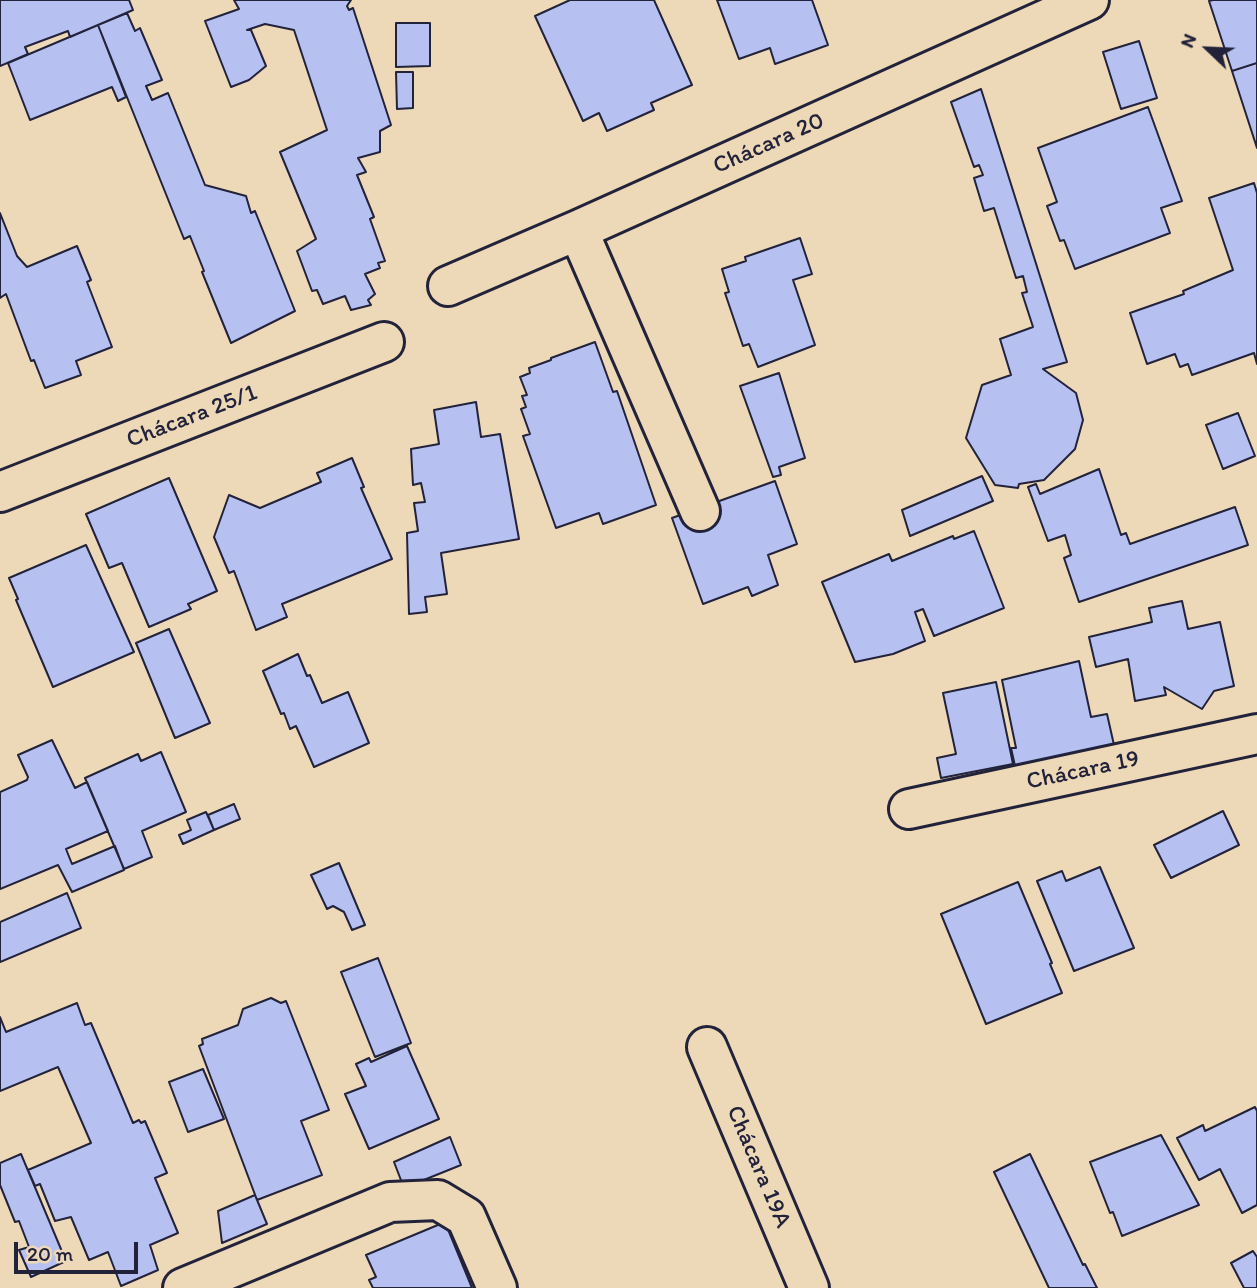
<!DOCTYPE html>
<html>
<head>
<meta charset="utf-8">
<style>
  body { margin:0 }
  #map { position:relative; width:1257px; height:1288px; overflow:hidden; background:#edd8b7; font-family:Itim,sans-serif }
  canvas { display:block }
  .north { position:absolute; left:1173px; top:14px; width:70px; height:70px; -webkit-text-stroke:5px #edd8b7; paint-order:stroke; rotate:293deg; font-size:19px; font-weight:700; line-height:28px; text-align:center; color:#22223b }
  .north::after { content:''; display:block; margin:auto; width:24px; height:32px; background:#22223b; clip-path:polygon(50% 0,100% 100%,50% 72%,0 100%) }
  .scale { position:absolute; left:14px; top:1242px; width:124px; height:32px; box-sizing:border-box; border:4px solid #22223b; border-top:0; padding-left:9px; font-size:21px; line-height:24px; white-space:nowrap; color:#22223b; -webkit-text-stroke:5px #edd8b7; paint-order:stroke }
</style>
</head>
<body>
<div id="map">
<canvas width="1257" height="1288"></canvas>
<div class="north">N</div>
<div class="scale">20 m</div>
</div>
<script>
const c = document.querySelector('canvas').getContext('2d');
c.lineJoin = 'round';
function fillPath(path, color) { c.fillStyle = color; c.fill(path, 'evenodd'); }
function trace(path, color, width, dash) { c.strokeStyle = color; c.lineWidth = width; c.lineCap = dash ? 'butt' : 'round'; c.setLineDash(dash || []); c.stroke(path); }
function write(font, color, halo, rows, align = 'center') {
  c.font = font + ' Itim,sans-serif'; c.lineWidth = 6; c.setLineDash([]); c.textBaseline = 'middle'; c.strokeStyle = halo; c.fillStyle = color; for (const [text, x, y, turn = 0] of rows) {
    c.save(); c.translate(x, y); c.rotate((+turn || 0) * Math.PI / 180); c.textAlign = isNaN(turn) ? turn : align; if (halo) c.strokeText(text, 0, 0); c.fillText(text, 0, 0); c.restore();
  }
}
const building = new Path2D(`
  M 0,0 L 129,0 L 133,10 L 70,37 L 68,31 L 25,47 L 28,54 L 0,66 Z
  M 234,0 L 351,0 L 347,6 L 349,10 L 353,8 L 391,125 L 380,131 L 380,152 L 358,158 L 366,172 L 357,175 L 374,217 L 370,219 L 385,261 L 378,263 L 380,268 L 365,274 L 375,294 L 368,300 L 371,305 L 351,310 L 345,296 L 323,304 L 317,290 L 312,291 L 297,251 L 316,239 L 280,152 L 327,130 L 294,30 L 265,24 L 247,30 L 251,30 L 266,66 L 249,80 L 231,87 L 205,21 L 239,9 Z
  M 570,0 L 654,0 L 692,85 L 651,103 L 654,110 L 607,131 L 599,113 L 583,121 L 535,16 Z
  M 717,0 L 812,0 L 828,45 L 775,64 L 770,48 L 739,59 Z
  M 1213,0 L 1257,0 L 1257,63 L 1232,71 L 1209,1 Z
  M 127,13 L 135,31 L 140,28 L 162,80 L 146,86 L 152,100 L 168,93 L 205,185 L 246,196 L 251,213 L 255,211 L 295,311 L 231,343 L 202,272 L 204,271 L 190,236 L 184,239 L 98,25 Z
  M 396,23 L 430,23 L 430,66 L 396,67 Z
  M 98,25 L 126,97 L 118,101 L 112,87 L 30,120 L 8,63 Z
  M 1139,41 L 1157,98 L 1121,109 L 1103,52 Z
  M 1257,63 L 1257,148 L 1232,71 Z
  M 396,72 L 413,72 L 413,108 L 397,109 Z
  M 981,89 L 1067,362 L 1043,369 L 1076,393 L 1083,420 L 1075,449 L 1044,480 L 1019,484 L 1018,488 L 995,485 L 966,438 L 982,385 L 1011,375 L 1000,339 L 1033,327 L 1022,293 L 1027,292 L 1023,276 L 1016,278 L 994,208 L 984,211 L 974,178 L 983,175 L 979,165 L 974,167 L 951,102 Z
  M 1148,107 L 1182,201 L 1161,208 L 1170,233 L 1075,269 L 1064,240 L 1060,241 L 1047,206 L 1057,202 L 1038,148 Z
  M 1254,183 L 1257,193 L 1257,364 L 1254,353 L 1192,375 L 1188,364 L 1180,367 L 1175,354 L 1147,364 L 1130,313 L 1184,294 L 1183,291 L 1233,270 L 1209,198 Z
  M 0,213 L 17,256 L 27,267 L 77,246 L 91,280 L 87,282 L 112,347 L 76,361 L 81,375 L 45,388 L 34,360 L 31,361 L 6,294 L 0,298 Z
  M 800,238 L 812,274 L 793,280 L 815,345 L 758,367 L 749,344 L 743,346 L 725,293 L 729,292 L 722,269 L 746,261 L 745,257 Z
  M 595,342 L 613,392 L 617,391 L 656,505 L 603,524 L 599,513 L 556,528 L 523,436 L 530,434 L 521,409 L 526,407 L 522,396 L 527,395 L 520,377 L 530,373 L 529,368 L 551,360 L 551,358 Z
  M 779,373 L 805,458 L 779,467 L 781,475 L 773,477 L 740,386 Z
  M 476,402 L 481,437 L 500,434 L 519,539 L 441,553 L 447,594 L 425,597 L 427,612 L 409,614 L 407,533 L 418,531 L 414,503 L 425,502 L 421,483 L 413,485 L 411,449 L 439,444 L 434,410 Z
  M 1238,413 L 1255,456 L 1223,469 L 1206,425 Z
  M 352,458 L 364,487 L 361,488 L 392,559 L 282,604 L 287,617 L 256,630 L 234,571 L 229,573 L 214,537 L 229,495 L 260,508 L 321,482 L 317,473 Z
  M 1099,469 L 1121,535 L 1126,533 L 1130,544 L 1235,507 L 1248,545 L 1079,602 L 1064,558 L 1071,555 L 1065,535 L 1048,541 L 1028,487 L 1036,484 L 1040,494 Z
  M 982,476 L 993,501 L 910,536 L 902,510 Z
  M 169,478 L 217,591 L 188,604 L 191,609 L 149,627 L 122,563 L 109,568 L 86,514 Z
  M 775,481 L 797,544 L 768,555 L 778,585 L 752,596 L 748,587 L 703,604 L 672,518 Z
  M 974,531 L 1004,608 L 934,636 L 923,609 L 915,612 L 925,641 L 893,654 L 855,662 L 822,582 L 889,554 L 892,561 L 953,536 L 954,539 Z
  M 86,545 L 134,652 L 53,687 L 16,600 L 18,599 L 9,578 Z
  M 1182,601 L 1188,629 L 1220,622 L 1234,686 L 1214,691 L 1202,709 L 1164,687 L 1166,695 L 1135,701 L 1128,659 L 1096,667 L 1089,637 L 1152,622 L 1149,608 Z
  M 169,629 L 210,723 L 175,738 L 136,643 Z
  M 298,654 L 307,676 L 310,675 L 322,703 L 348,692 L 369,743 L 314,767 L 296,726 L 290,729 L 284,713 L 281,714 L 263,671 Z
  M 1079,661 L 1091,717 L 1107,714 L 1114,745 L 1015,766 L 1011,748 L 1016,748 L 1002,680 Z
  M 996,682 L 1013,764 L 941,778 L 937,758 L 956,754 L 943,693 Z
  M 52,740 L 75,788 L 87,782 L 108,831 L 66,849 L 72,864 L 115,846 L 124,870 L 72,892 L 58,865 L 0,889 L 0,792 L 27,780 L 28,777 L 18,755 Z
  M 161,752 L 186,812 L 142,831 L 152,857 L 124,869 L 85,778 L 138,754 L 141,761 Z
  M 234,804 L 240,819 L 214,830 L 208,815 Z
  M 1223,811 L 1239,845 L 1171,878 L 1154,845 Z
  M 206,812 L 214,830 L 183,844 L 179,835 L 191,830 L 187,820 Z
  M 339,863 L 365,925 L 352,930 L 344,912 L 333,906 L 327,909 L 311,875 Z
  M 1100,867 L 1134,948 L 1074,971 L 1037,881 L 1062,871 L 1066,881 Z
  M 1018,882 L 1052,963 L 1050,964 L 1062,993 L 986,1024 L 941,914 Z
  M 67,893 L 81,928 L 0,962 L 0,922 Z
  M 378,958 L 411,1043 L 375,1057 L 341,972 Z
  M 271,998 L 281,1003 L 286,1001 L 329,1110 L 301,1121 L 322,1175 L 257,1200 L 199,1046 L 203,1044 L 202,1039 L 238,1025 L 243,1009 Z
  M 77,1003 L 85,1025 L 91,1023 L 133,1123 L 139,1120 L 141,1123 L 145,1121 L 167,1173 L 155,1178 L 178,1233 L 150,1245 L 158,1270 L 121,1286 L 108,1252 L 89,1260 L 71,1217 L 55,1221 L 40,1184 L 35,1186 L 28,1170 L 91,1143 L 58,1067 L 0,1091 L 0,1017 L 6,1032 Z
  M 407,1046 L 439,1119 L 369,1149 L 345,1094 L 366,1086 L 356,1064 L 369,1058 L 371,1062 Z
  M 203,1069 L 224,1119 L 188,1132 L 169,1082 Z
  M 1255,1107 L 1257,1111 L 1257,1205 L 1242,1213 L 1220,1169 L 1199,1180 L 1177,1138 L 1203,1125 L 1205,1131 Z
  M 1161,1135 L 1199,1205 L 1122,1236 L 1113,1212 L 1110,1213 L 1090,1162 Z
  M 450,1137 L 461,1165 L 404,1188 L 394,1162 Z
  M 21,1154 L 66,1261 L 31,1277 L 19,1250 L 29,1247 L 19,1221 L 15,1222 L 0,1185 L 0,1163 Z
  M 1030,1154 L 1083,1265 L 1085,1264 L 1097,1288 L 1049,1288 L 994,1172 Z
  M 255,1195 L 267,1224 L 222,1243 L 218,1211 Z
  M 445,1222 L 472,1288 L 373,1288 L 369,1280 L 376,1277 L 366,1255 Z
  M 1253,1251 L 1257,1257 L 1257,1288 L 1244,1288 L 1231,1263 Z`);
fillPath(building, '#b6c1f2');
trace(building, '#22223b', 2);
const minor = new Path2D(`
  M 578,230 L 700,511
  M 448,286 L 578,230 L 1089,0
  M 0,492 L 384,342
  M 909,809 L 1257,734
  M 707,1047 L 809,1288
  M 183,1288 L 390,1202 L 438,1200 L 466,1217 L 497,1288`);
trace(minor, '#22223b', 44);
trace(minor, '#edd8b7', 38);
write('24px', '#22223b', '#edd8b7', [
  ["Chácara 20",769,144,-24],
  ["Chácara 25/1",192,417,-21],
  ["Chácara 19",1083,771,-12],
  ["Chácara 19A",758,1167,67]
]);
</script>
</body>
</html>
